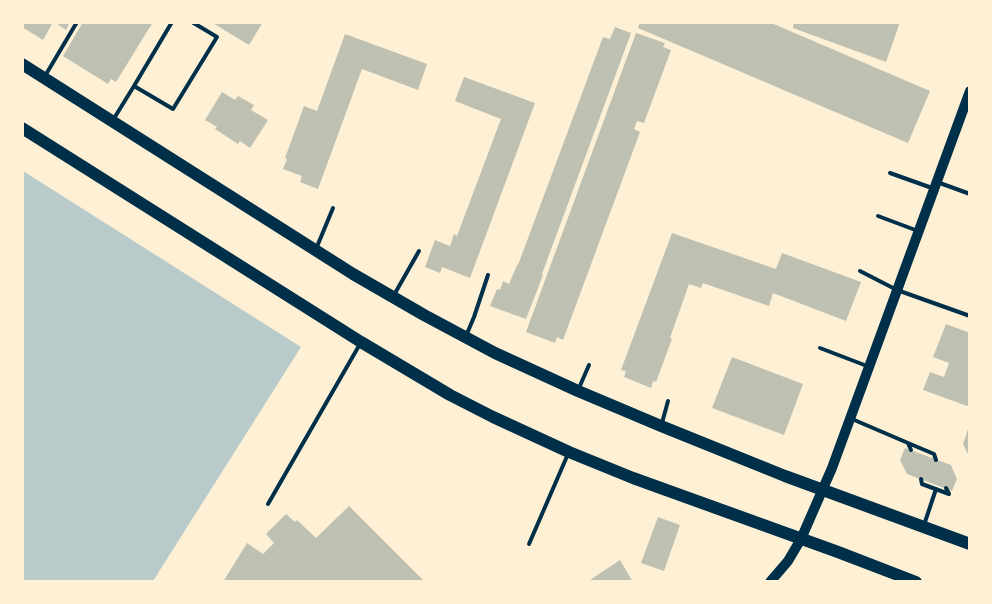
<!DOCTYPE html>
<html>
<head>
<meta charset="utf-8">
<style>
  body { margin:0 }
  #map { position:relative; width:992px; height:604px; overflow:hidden; background:#fdf0d5; font-family:Lora,serif }
  canvas { display:block }
  .frame { position:absolute; inset:0; border:24px solid #fdf0d5; pointer-events:none }
</style>
</head>
<body>
<div id="map">
<canvas width="992" height="604"></canvas>
<div class="frame"></div>
</div>
<script>
const c = document.querySelector('canvas').getContext('2d');
c.lineJoin = 'round';
function fillPath(path, color) { c.fillStyle = color; c.fill(path, 'evenodd'); }
function trace(path, color, width, dash) { c.strokeStyle = color; c.lineWidth = width; c.lineCap = dash ? 'butt' : 'round'; c.setLineDash(dash || []); c.stroke(path); }
fillPath(new Path2D(`
  M 23,171 L 301,347 L 153,581 L 23,581 Z`), '#b9caca');
fillPath(new Path2D(`
  M 22,22 L 53,22 L 43,40 L 22,27 Z
  M 54,22 L 70,22 L 66,30 Z
  M 83,22 L 153,22 L 116,82 L 111,79 L 108,84 L 63,56 Z
  M 211,22 L 263,22 L 249,45 Z
  M 640,22 L 769,22 L 930,91 L 908,143 L 638,28 Z
  M 794,22 L 900,22 L 886,62 L 793,28 Z
  M 615,27 L 631,33 L 542,274 L 543,275 L 526,319 L 490,306 L 497,289 L 500,290 L 503,281 L 509,284 L 517,265 L 518,265 L 603,37 L 610,39 Z
  M 636,33 L 665,43 L 663,47 L 671,50 L 644,123 L 637,121 L 634,129 L 640,132 L 563,340 L 557,337 L 555,343 L 526,332 Z
  M 345,34 L 427,64 L 418,90 L 362,69 L 318,189 L 300,182 L 302,176 L 283,169 L 287,159 L 285,158 L 304,106 L 317,111 Z
  M 464,77 L 535,103 L 470,278 L 442,267 L 440,273 L 425,267 L 435,240 L 450,246 L 454,234 L 457,236 L 501,119 L 455,101 Z
  M 222,92 L 235,100 L 238,96 L 254,105 L 251,110 L 268,120 L 250,148 L 240,141 L 238,144 L 215,129 L 217,127 L 205,120 Z
  M 672,233 L 776,269 L 782,253 L 861,282 L 846,321 L 773,293 L 769,306 L 703,283 L 701,288 L 689,284 L 670,338 L 672,339 L 656,382 L 653,381 L 651,388 L 624,377 L 626,371 L 621,370 Z
  M 946,324 L 970,333 L 970,407 L 923,390 L 930,372 L 944,377 L 949,363 L 933,357 Z
  M 732,357 L 803,384 L 784,435 L 712,408 Z
  M 969,426 L 970,426 L 970,458 L 963,444 Z
  M 905,448 L 951,465 L 957,479 L 952,491 L 907,474 L 900,460 Z
  M 349,506 L 425,582 L 223,582 L 247,543 L 263,554 L 274,543 L 266,534 L 286,514 L 295,522 L 297,520 L 316,538 Z
  M 658,517 L 680,525 L 664,571 L 641,563 Z
  M 620,560 L 633,582 L 587,582 Z`), '#bec0b2');
trace(new Path2D(`
  M 172,22 L 134,86 L 173,109 L 217,37 L 192,22
  M 45,76 L 77,22
  M 113,120 L 134,86
  M 890,173 L 932,188
  M 937,182 L 970,194
  M 878,216 L 918,231
  M 316,249 L 333,208
  M 860,271 L 897,290 L 970,316
  M 394,295 L 419,251
  M 466,336 L 474,317 L 488,275
  M 820,348 L 867,366
  M 579,388 L 589,365
  M 852,419 L 908,443
  M 662,423 L 668,401
  M 911,450 L 908,443 L 934,454 L 936,460
  M 921,479 L 922,484 L 949,494 L 946,488
  M 268,504 L 360,344
  M 924,525 L 936,489
  M 529,544 L 568,454`), '#003049', 4);
trace(new Path2D(`
  M 770,582 L 788,561 L 801,539 L 832,468 L 970,91`), '#003049', 10);
trace(new Path2D(`
  M 22,64 L 353,274 L 424,315 L 495,353 L 578,391 L 661,426 L 785,476 L 970,544
  M 22,128 L 361,342 L 450,395 L 493,417 L 569,452 L 633,478 L 838,552 L 916,582`), '#003049', 12);
</script>
</body>
</html>
